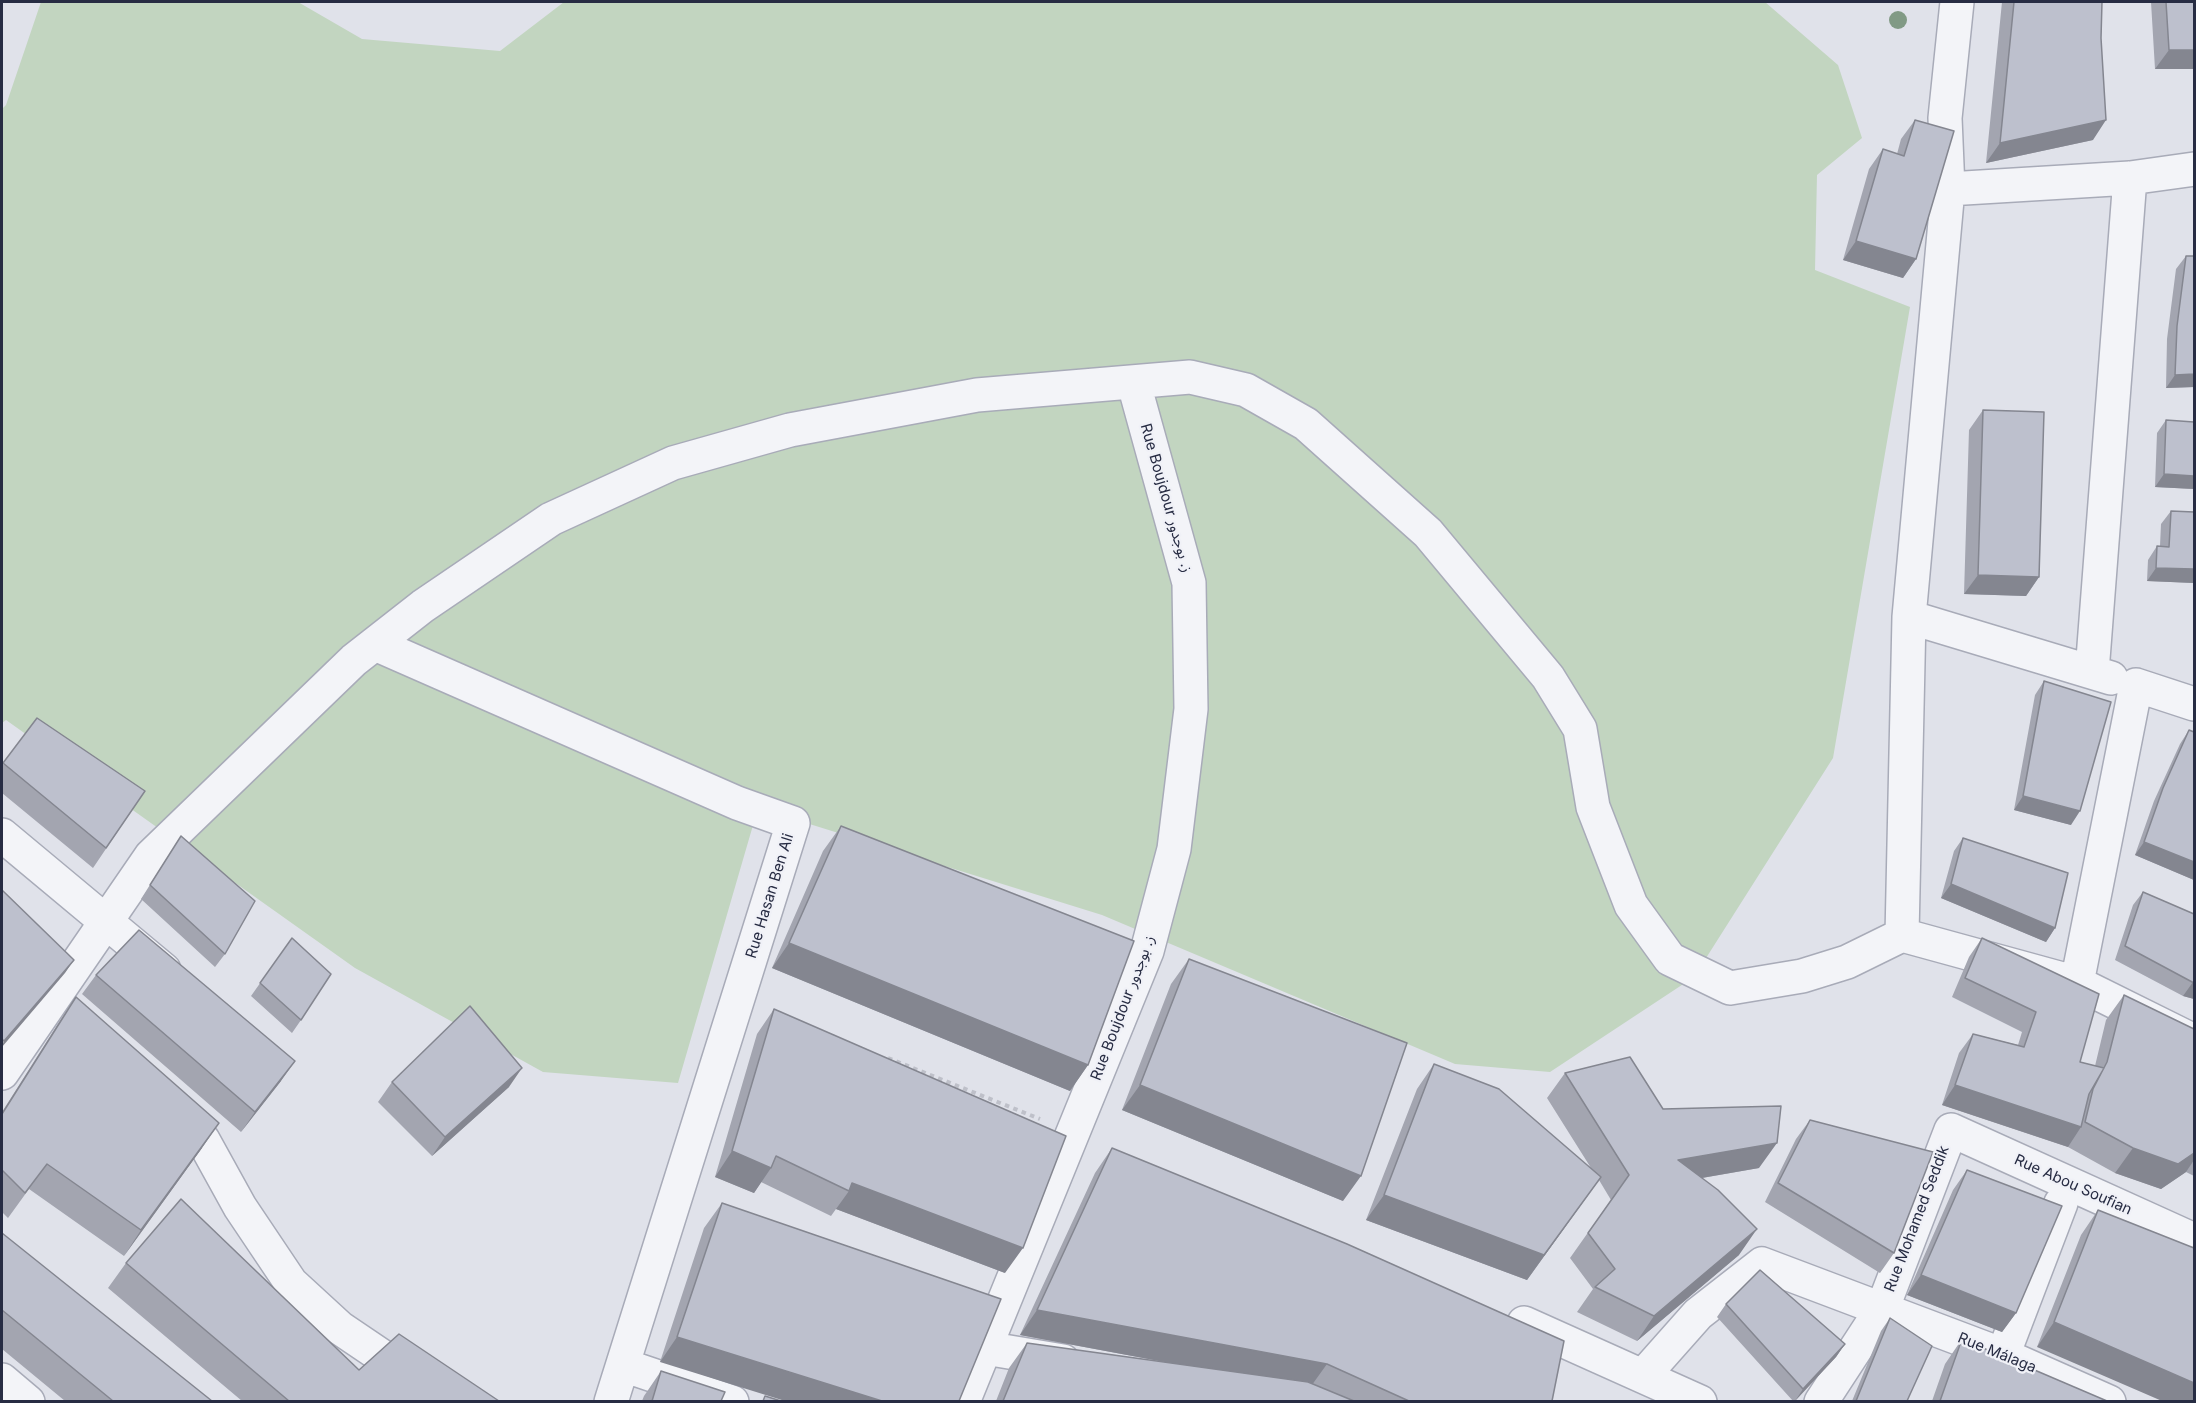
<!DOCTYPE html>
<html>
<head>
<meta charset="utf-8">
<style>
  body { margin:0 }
  #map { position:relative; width:2196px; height:1403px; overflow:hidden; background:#e0e2ea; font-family:Inter,sans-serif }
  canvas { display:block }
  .frame { position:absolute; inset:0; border:3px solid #272c43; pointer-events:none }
</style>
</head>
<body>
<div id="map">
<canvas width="2196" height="1403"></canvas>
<div class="frame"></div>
</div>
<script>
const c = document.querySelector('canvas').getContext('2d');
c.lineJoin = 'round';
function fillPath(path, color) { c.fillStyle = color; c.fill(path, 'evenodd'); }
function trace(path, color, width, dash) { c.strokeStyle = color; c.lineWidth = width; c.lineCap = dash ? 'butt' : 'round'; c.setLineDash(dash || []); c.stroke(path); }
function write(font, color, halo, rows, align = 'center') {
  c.font = font + ' Inter,"Noto Sans Arabic",sans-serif'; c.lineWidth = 4.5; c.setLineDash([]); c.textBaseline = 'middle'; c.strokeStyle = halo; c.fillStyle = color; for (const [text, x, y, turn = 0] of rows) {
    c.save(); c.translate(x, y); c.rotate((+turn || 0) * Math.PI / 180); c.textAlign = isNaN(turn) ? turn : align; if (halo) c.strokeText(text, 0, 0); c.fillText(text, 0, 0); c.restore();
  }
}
fillPath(new Path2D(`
  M 41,2 L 298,2 L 362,39 L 500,51 L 564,2 L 1765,2 L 1838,65 L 1862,138 L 1817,175 L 1815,270 L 1910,307 L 1833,758 L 1694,977 L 1550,1072 L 1455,1064 L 1102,915 L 758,808 L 678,1083 L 543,1072 L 355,968 L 6,720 L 2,723 L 2,109 L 6,105 Z`), '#c2d5c0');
const street = new Path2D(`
  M 1957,2 L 1945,118 L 1948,189 L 1909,617 L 1902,935 L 2077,983 L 2194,1041
  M 1948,189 L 2130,178 L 2194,169
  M 1909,617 L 2111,678
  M 375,644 L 737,803 L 793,823 L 611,1402
  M 2092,672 L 2130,178
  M 2,835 L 164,970
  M 2077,983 L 2136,685 L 2194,704
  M 2,1073 L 151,856 L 354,660 L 423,606 L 551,519 L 673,463 L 790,430 L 977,395 L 1190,377 L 1246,390 L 1306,424 L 1428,533 L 1548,677 L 1580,729 L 1593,807 L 1631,905 L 1670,959 L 1730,988 L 1802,976 L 1847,962 L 1902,935
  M 173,1112 L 203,1140 L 240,1207 L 291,1283 L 340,1328 L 414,1378 L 463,1402
  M 1524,1323 L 1700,1402
  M 985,1348 L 1063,1361
  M 2003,1355 L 2061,1203
  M 623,1365 L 732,1402
  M 1643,1376 L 1698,1314 L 1762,1264 L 2003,1355 L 2109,1402
  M 2,1380 L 28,1402
  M 963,1402 L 1147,951 L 1174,849 L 1191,709 L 1189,583 L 1134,384
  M 1821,1402 L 1883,1307 L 1951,1130 L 2194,1240`);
trace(street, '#a8abb8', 36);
trace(new Path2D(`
  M 888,1058 L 1040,1119`), '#bec0c9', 4, [4.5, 4.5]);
trace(street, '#f3f4f8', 33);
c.fillStyle = '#819a85';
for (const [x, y] of [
  [1898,20]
]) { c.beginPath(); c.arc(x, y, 9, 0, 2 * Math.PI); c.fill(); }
fillPath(new Path2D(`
  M 2002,2 L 2102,2 L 2101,38 L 2093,140 L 1986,163 Z
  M 2151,2 L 2194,2 L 2194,69 L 2155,69 Z
  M 1915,120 L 1916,259 L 1903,278 L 1843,260 L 1869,169 L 1883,149 L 1897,154 L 1901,139 Z
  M 2186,256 L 2194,256 L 2194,387 L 2166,388 L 2167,339 L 2176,269 Z
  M 1983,410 L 2039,577 L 2026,596 L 1964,594 L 1969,430 Z
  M 2166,420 L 2194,489 L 2155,487 L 2157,433 Z
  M 2171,511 L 2194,512 L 2194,583 L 2147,581 L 2148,560 L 2157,546 L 2160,546 L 2161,524 Z
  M 2044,681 L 2071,825 L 2014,810 L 2035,695 Z
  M 37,718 L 145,791 L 93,868 L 2,793 L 2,766 Z
  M 2189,730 L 2194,880 L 2135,855 L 2154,801 L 2180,744 Z
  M 841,826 L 1088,1065 L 1070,1091 L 772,968 L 823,851 Z
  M 181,836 L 225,954 L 215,967 L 141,899 Z
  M 1963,838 L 2055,928 L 2046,942 L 1941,898 L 1954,851 Z
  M 2143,892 L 2194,914 L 2194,999 L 2183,996 L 2115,960 L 2133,905 Z
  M 292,938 L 301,1020 L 292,1033 L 251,996 Z
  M 1982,938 L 2080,1062 L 2095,1066 L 2106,1020 L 2124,995 L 2194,1029 L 2194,1176 L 2186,1172 L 2161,1189 L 2115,1173 L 2068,1147 L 1942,1105 L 1959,1053 L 1973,1034 L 2018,1045 L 2022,1032 L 1952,997 L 1969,957 Z
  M 1189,959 L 1343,1201 L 1122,1110 L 1171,984 Z
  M 96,975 L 281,1081 L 241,1132 L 82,994 Z
  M 76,997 L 202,1148 L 124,1256 L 29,1189 L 8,1218 L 2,1212 L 2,1112 L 59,1022 Z
  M 774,1009 L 1005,1273 L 836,1209 L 831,1216 L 761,1182 L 754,1193 L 715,1177 L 757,1034 Z
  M 1434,1064 L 1591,1168 L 1547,1098 L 1565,1073 L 1663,1109 L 1759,1168 L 1702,1178 L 1739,1255 L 1637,1341 L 1577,1312 L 1593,1289 L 1570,1258 L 1611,1200 L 1599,1180 L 1527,1280 L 1366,1220 L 1417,1089 Z
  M 392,1082 L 509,1087 L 432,1156 L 378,1102 Z
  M 1810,1120 L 1894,1253 L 1880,1273 L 1765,1202 L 1796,1139 Z
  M 1112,1148 L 1552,1401 L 996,1401 L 1009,1368 L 1027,1343 L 1170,1363 L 1020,1335 L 1095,1173 Z
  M 1967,1170 L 2016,1313 L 2002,1332 L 1907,1295 L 1953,1190 Z
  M 722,1203 L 1001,1299 L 660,1362 L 704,1228 Z
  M 2098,1210 L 2194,1248 L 2037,1347 L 2081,1235 Z
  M 2,1233 L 212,1401 L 65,1401 L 2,1349 Z
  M 126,1263 L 359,1370 L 499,1401 L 242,1401 L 108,1288 Z
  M 1726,1304 L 1845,1344 L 1836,1357 L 1795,1401 L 1793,1401 L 1717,1317 Z
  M 1890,1318 L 1907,1401 L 1852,1401 L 1881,1331 Z
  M 1962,1339 L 2107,1401 L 1932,1401 L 1945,1364 Z
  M 661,1371 L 721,1401 L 642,1401 L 644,1396 Z`), '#a3a5b0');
fillPath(new Path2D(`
  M 2169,50 L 2194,50 L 2194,69 L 2155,69 Z
  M 2106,120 L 2093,140 L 1986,163 L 2000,143 Z
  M 1856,241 L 1916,259 L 1903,278 L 1843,260 Z
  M 2194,374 L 2194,387 L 2166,388 L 2175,375 Z
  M 2164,474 L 2194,476 L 2194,489 L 2155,487 Z
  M 2156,568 L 2194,569 L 2194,583 L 2147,581 Z
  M 1978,575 L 2039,577 L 2026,596 L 1964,594 Z
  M 2023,796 L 2080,811 L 2071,825 L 2014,810 Z
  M 2144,842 L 2194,862 L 2194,880 L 2135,855 Z
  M 1951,884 L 2055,928 L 2046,942 L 1941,898 Z
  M 789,943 L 1088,1065 L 1070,1091 L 772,968 Z
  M 74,960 L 65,973 L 2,1047 L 2,1045 L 4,1041 Z
  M 2193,982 L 2194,983 L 2194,999 L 2183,996 Z
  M 295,1061 L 281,1081 L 241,1132 L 255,1112 Z
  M 522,1068 L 509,1087 L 432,1156 L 445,1137 Z
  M 1140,1085 L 1361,1176 L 1343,1201 L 1122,1110 Z
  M 1955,1085 L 2081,1127 L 2068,1147 L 1942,1105 Z
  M 219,1123 L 202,1148 L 124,1256 L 141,1230 Z
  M 1777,1143 L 1759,1168 L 1661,1185 L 1678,1160 Z
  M 2133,1148 L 2194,1153 L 2194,1160 L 2186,1172 L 2161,1189 L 2115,1173 Z
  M 732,1151 L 771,1168 L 754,1193 L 715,1177 Z
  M 1601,1177 L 1527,1280 L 1366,1220 L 1384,1195 Z
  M 852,1183 L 1023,1248 L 1005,1273 L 836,1209 L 849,1191 Z
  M 1757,1229 L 1739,1255 L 1637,1341 L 1654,1316 Z
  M 1921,1275 L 2016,1313 L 2002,1332 L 1907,1295 Z
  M 1037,1310 L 1327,1364 L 1309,1389 L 1020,1335 Z
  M 2054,1322 L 2194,1383 L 2194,1401 L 2162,1401 L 2037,1347 Z
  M 677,1337 L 882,1401 L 785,1401 L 660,1362 Z
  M 1845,1344 L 1836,1357 L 1795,1401 L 1803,1389 Z`), '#848690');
const building = new Path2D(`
  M 2014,2 L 2102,2 L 2101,38 L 2106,120 L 2000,143 Z
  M 2166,2 L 2194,2 L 2194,50 L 2169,50 Z
  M 1915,120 L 1954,131 L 1916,259 L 1856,241 L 1883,149 L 1904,156 Z
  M 2186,256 L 2194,256 L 2194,374 L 2175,375 L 2177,326 Z
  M 1983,410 L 2044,412 L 2039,577 L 1978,575 Z
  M 2166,420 L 2194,422 L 2194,476 L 2164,474 Z
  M 2171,511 L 2194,512 L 2194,569 L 2156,568 L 2157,546 L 2169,547 Z
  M 2044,681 L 2111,702 L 2080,811 L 2023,796 Z
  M 37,718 L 145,791 L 106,848 L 3,763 Z
  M 2189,730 L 2194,732 L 2194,862 L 2144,842 L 2163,788 Z
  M 841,826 L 1134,941 L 1088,1065 L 789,943 Z
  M 181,836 L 255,901 L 225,954 L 150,885 Z
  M 1963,838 L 2068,873 L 2055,928 L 1951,884 Z
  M 2,890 L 74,960 L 4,1041 L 2,1039 Z
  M 2143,892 L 2194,914 L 2194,983 L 2125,946 Z
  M 139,930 L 295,1061 L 255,1112 L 96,975 Z
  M 292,938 L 331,974 L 301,1020 L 260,983 Z
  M 1982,938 L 2099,994 L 2080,1062 L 2104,1068 L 2089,1094 L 2081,1127 L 1955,1085 L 1973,1034 L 2024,1047 L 2036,1012 L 1965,978 Z
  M 1189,959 L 1407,1043 L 1361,1176 L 1140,1085 Z
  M 2124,995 L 2194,1029 L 2194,1153 L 2178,1164 L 2133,1148 L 2085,1122 L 2093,1089 L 2107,1062 Z
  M 76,997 L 219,1123 L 141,1230 L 47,1164 L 25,1193 L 2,1170 L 2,1114 Z
  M 470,1006 L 522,1068 L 445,1137 L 392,1082 Z
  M 774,1009 L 1066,1136 L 1023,1248 L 852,1183 L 849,1191 L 776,1156 L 771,1168 L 732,1151 Z
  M 1630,1057 L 1663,1109 L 1781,1106 L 1777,1143 L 1678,1160 L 1718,1190 L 1757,1229 L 1654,1316 L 1595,1287 L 1615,1269 L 1588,1233 L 1629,1175 L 1565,1073 Z
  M 1434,1064 L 1499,1089 L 1601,1177 L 1544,1255 L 1384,1195 Z
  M 1810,1120 L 1933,1152 L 1894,1253 L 1778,1183 Z
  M 1112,1148 L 1347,1244 L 1564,1341 L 1552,1401 L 1409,1401 L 1327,1364 L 1037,1310 Z
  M 1967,1170 L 2062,1206 L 2016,1313 L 1921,1275 Z
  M 181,1199 L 359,1370 L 399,1334 L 499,1401 L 289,1401 L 126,1263 Z
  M 722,1203 L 1001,1299 L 959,1401 L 882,1401 L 677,1337 Z
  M 2098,1210 L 2194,1248 L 2194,1383 L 2054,1322 Z
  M 2,1233 L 212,1401 L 113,1401 L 2,1310 Z
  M 1760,1270 L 1845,1344 L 1803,1389 L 1726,1304 Z
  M 1890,1318 L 1932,1346 L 1907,1401 L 1856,1401 Z
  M 1962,1339 L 2107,1401 L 1940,1401 Z
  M 1027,1343 L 1308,1382 L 1354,1401 L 1003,1401 Z
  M 661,1371 L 725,1392 L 721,1401 L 652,1401 Z
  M 765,1396 L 781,1401 L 763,1401 Z`);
fillPath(building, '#bdc0cd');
trace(building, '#848690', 1.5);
write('15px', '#272c43', '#f0f1f7', [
  ["Rue Boujdour ز. بوجدور",1166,498,74],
  ["Rue Hasan Ben Ali",770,896,-73],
  ["Rue Boujdour ز. بوجدور",1123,1008,-69],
  ["Rue Abou Soufian",2073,1185,24],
  ["Rue Mohamed Seddik",1917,1219,-69],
  ["Rue Málaga",1997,1353,22]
]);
</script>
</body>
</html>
